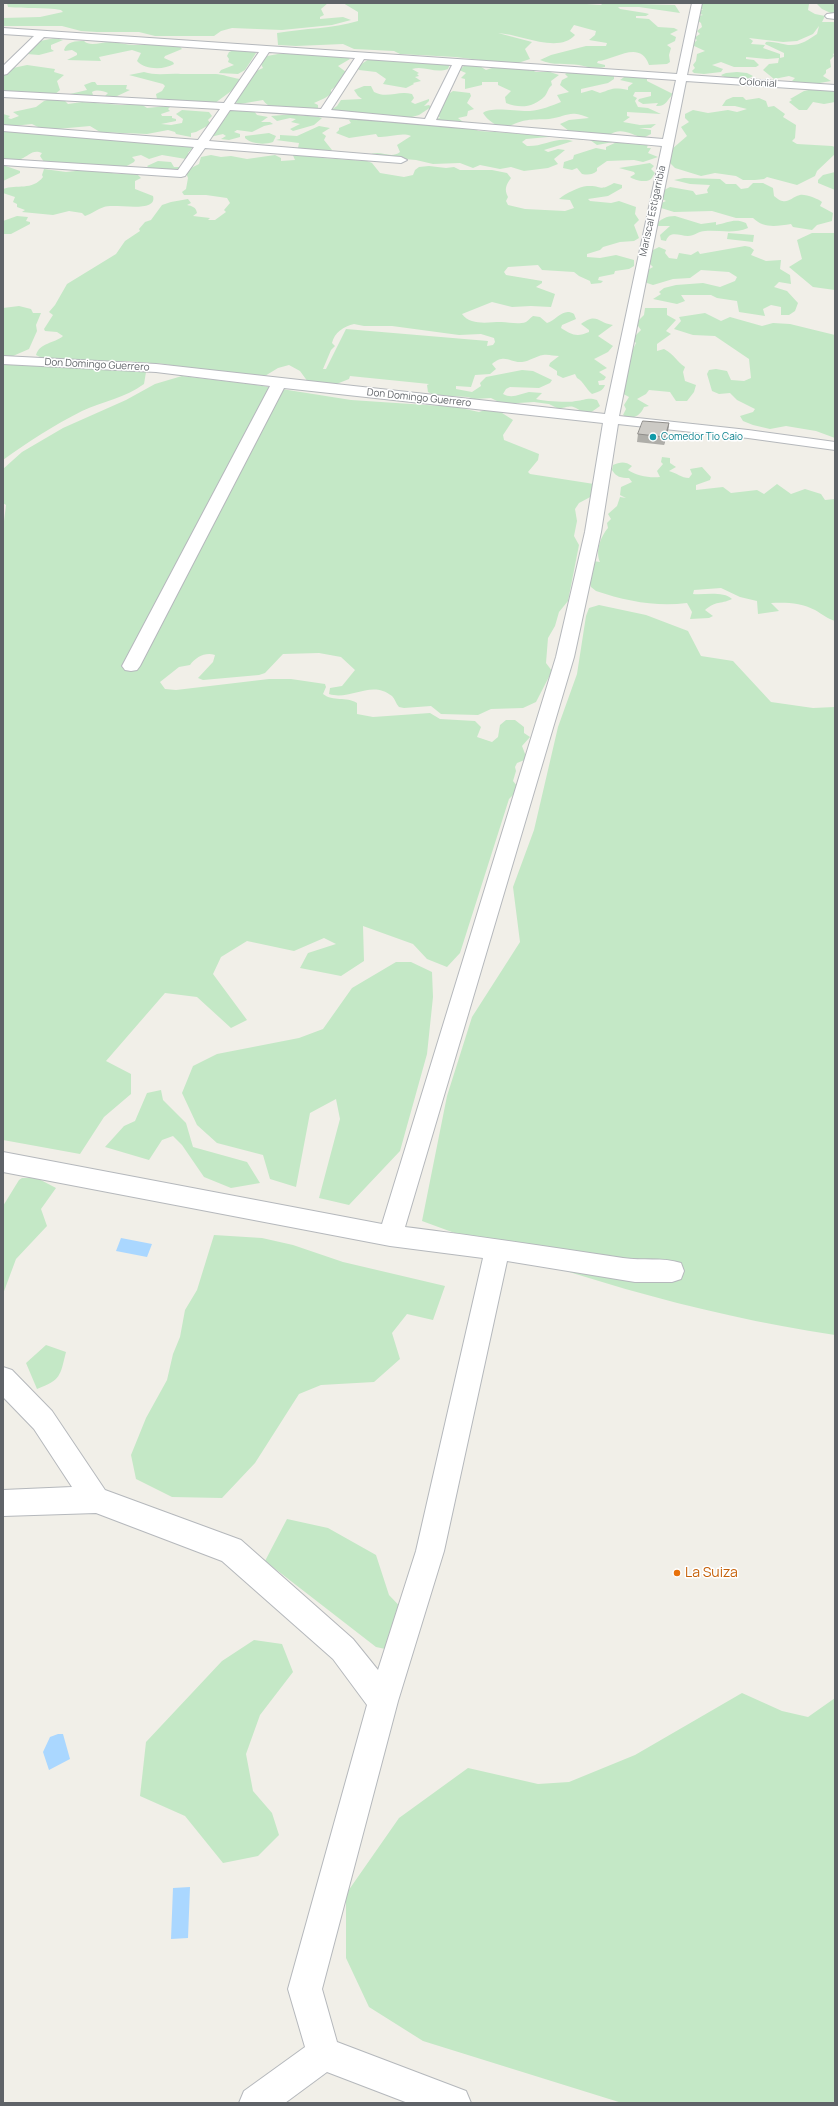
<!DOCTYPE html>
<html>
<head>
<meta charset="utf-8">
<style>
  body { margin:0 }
  #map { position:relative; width:838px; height:2106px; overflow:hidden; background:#f1efe8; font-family:Manrope,sans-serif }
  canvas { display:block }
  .frame { position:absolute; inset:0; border:4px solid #5f6368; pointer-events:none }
</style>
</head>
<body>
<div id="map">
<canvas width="838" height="2106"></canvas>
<div class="frame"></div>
</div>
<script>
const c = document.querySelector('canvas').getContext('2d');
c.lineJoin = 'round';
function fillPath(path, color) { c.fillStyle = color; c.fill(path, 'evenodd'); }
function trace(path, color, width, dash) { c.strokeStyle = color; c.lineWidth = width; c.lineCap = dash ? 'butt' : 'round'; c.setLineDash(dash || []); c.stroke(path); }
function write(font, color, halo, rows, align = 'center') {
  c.font = font + ' Manrope,sans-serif'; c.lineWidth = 3; c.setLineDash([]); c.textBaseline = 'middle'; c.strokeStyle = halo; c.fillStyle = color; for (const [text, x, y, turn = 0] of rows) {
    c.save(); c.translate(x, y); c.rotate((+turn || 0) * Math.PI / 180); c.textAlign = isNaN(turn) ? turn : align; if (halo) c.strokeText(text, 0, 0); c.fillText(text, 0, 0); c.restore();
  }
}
fillPath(new Path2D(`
  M 7,3 L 328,3 L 321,9 L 324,15 L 320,17 L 320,19 L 343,17 L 351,20 L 332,25 L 282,30 L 232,28 L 221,31 L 214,36 L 155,36 L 139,32 L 97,32 L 81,31 L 62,26 L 3,26 L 3,18 L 40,17 L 63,12 L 61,10 C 44,7 26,9 8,7 Z
  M 343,3 L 572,3 L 601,5 L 603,3 L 675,5 L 680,13 L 639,7 L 618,7 L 620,9 L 645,13 L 649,14 L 646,16 L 636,16 L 636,18 L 649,19 L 658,27 L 674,28 L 678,30 L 670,34 L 676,37 L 675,41 L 667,45 L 671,48 L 669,55 L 670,62 L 667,64 L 649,65 C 640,39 615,60 598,61 L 597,63 L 605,65 L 605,67 C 595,69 588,67 579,65 C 566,63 553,66 540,60 L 551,55 L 586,46 L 606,46 L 607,43 L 589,40 L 595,35 L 596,31 L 574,25 L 570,31 L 575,35 C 559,54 519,34 498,33 L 532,42 L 525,49 L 530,59 L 515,64 L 455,57 L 400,54 L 394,51 L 354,49 L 343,44 L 296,46 L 278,45 L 277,33 C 305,28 332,29 358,21 L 358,12 Z
  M 702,3 L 835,3 L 835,15 L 822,9 L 817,4 L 809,4 L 808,10 L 815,14 L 825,16 L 822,22 L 835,22 L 835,53 L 833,54 L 834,56 L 830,60 L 831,67 L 826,70 L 826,73 L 823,76 L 831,81 L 814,84 L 794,82 L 792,81 L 795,78 L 789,76 L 774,79 L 763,70 L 769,64 L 778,63 L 779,58 L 767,59 L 746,57 L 746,59 L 754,60 L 759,65 L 756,67 L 734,67 L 721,62 L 712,65 L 723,69 L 721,72 L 704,74 L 694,73 L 692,71 L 695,68 L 693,65 L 696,61 L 697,54 L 705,51 L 692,45 L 697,40 L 694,38 L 700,34 L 697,31 L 702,27 L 701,23 L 697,20 L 698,16 L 703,15 L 700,14 L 699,10 L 703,10 L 699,6 ZM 819,26 L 817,34 C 808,40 800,46 788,45 C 780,44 774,41 766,42 L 765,44 L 784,53 L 784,57 L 780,58 L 780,54 L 763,48 L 765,45 L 751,44 L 753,41 L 749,38 L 783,42 L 797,41 L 813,34 Z
  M 55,38 L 63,40 L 51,45 L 51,49 L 54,51 L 39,55 L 27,54 L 40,41 Z
  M 84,41 C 90,47 101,42 110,42 C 118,42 126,45 134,45 C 146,46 175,39 182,49 L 165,56 L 164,58 L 173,62 L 174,64 C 164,70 145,70 137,61 L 141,53 L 132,50 L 99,57 L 101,61 L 67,60 L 77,55 L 77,53 L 72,50 L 65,51 L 64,50 C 67,41 76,41 84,41 Z
  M 234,50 L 255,52 L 256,53 L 245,70 L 238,74 L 219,73 L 221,70 L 234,65 L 228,62 L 229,59 L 227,56 L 229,52 Z
  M 289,52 L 347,57 L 350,59 L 338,66 L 346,72 L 336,86 L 331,90 L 331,94 L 325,98 L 314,103 L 318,105 L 318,109 C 302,109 272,115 263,100 L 240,104 L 234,102 L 254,72 L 263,68 L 260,62 L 267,56 Z
  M 369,59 L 408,61 L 408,62 L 450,64 L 448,69 C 435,74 424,65 412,69 L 419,73 L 417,74 L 419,76 L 415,77 L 421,81 L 413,83 L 414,84 L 406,88 L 383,84 L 386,79 L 376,72 L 359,70 L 357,67 Z
  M 27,65 L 55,69 L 54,72 L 64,75 L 57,81 L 60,90 L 54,95 L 3,91 L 3,75 L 13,68 Z
  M 478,65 L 486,70 C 490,69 494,67 498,66 C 503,65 532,70 536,72 L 550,72 L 559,75 L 551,81 L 552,85 C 548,88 548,92 545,96 C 534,107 521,109 506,103 L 505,97 L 511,91 L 498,85 L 498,82 L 482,82 L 482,85 L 465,89 L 465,79 L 461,78 L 466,73 L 459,70 L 464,66 Z
  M 144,72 C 156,76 169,73 181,74 C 193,74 204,74 216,74 C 222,74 232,78 240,79 L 234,89 L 215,103 L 161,101 L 157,99 L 156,94 L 162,91 L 165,86 L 163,84 L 129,75 Z
  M 568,72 L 609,74 L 614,76 L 614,79 L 608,83 L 581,89 L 581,93 L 592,90 L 600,93 C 613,89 612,87 628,90 L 628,87 L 633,83 L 620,80 L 627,75 L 647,77 L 647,81 L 673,94 C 667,100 666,107 656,106 L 658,103 L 643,104 L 638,101 L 639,99 L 651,96 L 651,92 L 635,92 L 633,96 L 637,98 L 635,101 L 638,107 L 648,108 L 661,114 L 627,112 L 627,116 L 630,117 L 623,122 L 640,125 L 656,124 L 651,128 L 639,128 L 651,130 L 651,134 L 643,138 C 633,135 621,127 611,134 L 615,137 L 613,142 L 597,145 L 590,140 L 575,139 L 567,133 L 569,131 L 560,124 L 569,120 L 589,118 C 569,109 567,117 549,119 C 529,120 525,118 506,128 C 497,127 487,120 483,113 C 491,106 519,112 530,111 C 541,110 551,106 561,102 L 557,95 L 569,92 L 560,85 L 562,80 L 568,77 L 565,74 Z
  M 737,72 L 747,73 L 753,76 C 747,81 727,80 721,75 L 726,73 Z
  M 92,82 L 95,82 L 97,85 L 127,85 L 126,89 L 130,90 L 115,97 L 105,96 L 108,93 C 103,91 97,89 92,92 L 93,95 L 86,97 L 70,94 L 87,90 L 84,85 Z
  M 364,86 L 371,86 L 374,92 C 388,99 398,90 412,94 L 414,98 L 411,102 L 415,104 L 429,99 L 429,101 L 424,106 L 429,105 L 431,107 L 419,115 L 405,119 L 368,115 L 362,113 L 353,114 L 331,110 L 337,106 L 341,100 L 362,99 L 358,96 L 354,90 Z
  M 813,89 L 835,90 L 835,102 L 824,104 L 813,102 L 807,110 L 799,110 L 789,102 L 792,100 L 790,99 L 804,91 Z
  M 453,91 L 470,93 L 471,96 L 467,103 L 474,109 L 468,111 L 467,116 L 458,118 L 471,128 L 479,131 L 559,136 L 526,139 L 522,142 L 527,146 C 543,147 556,136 573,141 L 544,150 L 548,152 L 558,149 L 565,150 L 554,159 L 558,164 L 548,168 L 524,171 L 511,167 L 500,169 L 480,165 L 473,168 L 460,163 L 433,164 L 416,160 L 368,156 C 379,148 390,160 400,152 L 397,145 L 411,136 C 401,132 389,138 378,137 L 376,134 L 349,138 L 336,133 L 339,130 L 339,128 L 351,123 L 349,120 L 356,118 L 386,122 L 440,118 L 438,115 L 447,95 Z
  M 733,97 L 743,97 L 746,100 L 759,98 L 766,101 L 768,107 L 774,106 L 785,114 L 783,117 L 796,125 L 795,138 L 792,141 L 797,144 L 832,146 L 835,147 L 835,154 L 817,171 L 815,176 L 797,185 L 767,177 L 764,179 L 755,180 L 743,180 L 736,176 L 715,173 L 701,176 L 675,168 L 667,160 L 672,149 L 687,136 L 681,127 L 689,122 L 685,118 L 685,114 L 693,110 L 708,113 L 728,110 L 737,112 L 747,109 L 735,106 L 722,106 L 726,100 Z
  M 50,99 L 64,100 L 68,104 L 82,102 L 122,105 L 141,104 L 147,108 L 167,106 L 170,107 L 168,109 L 170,111 L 161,114 L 162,116 L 172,116 L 172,118 L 176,119 L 176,121 L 161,124 L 171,125 L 182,123 L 183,119 L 176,114 L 182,110 L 209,112 L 212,116 L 208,120 L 210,123 L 209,125 L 196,132 L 191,133 L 191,137 L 176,134 L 175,132 L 168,130 L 147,134 L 100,132 L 90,126 L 57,129 L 40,128 L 32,124 L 13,126 L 3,125 L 3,114 L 10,116 L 8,118 L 11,119 L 19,116 L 13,112 L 36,107 L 44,101 Z
  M 232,108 L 254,111 L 257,115 L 268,117 L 261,122 L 270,122 L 273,124 L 264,126 L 252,132 L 237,130 L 234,132 L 240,134 L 240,137 L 229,140 L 221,139 L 226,136 L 223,134 L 210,137 L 219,122 L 226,118 L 224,114 Z
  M 294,114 C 302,117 313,115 322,118 L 314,125 L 293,131 L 290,129 L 300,124 L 291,122 L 296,119 L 290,118 L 277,121 L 271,116 Z
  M 319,126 L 330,128 L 322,133 L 326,136 L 324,140 L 332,150 C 321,154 309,150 298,148 L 299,143 L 276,140 L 280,139 L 280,135 L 297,136 Z
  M 3,128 L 194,146 L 188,153 L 189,155 L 186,159 L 162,155 L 149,159 L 141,155 L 132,157 L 135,160 L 134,162 L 125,167 L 44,162 L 40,156 L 42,153 C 32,149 29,156 21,159 L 22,160 L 3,161 Z
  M 269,133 L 276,136 L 273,142 C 264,145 251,144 245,138 L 245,136 Z
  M 617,142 L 648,144 L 647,148 L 651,148 L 648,153 L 658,157 L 643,162 L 634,160 L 607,161 L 597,168 L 597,171 C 592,175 588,175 582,174 L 577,168 L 572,170 L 563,168 L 564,162 L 573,159 L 574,155 L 596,148 L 606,150 L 606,147 Z
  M 309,152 L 322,158 L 367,161 L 372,163 L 380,173 L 404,177 L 413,175 L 415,170 L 419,167 L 429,166 L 446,168 L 454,167 L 460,170 L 492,170 L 507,173 L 511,178 C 506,185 504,189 508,197 L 506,201 L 508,205 L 525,209 L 565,211 L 574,208 L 570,200 L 559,199 C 566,193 579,187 587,186 C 603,185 598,192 614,183 L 622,185 L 622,188 L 608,196 L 588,199 L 590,201 L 611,203 L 619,201 L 636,207 L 635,214 L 639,220 L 634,225 L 639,238 L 634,241 L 620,242 L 603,247 L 600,250 L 587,254 L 587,257 L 600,258 L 616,255 L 634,260 L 634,266 L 629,269 L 615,271 L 614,274 L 599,277 L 598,280 L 603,281 L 601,283 L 591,284 L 590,281 L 579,276 L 574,272 L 542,270 L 538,265 L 508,267 L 504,272 L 506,275 L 542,281 L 542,283 L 536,287 L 555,294 L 551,307 L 531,306 L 512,307 L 492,302 L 462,314 C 471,326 488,322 501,322 C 510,322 517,325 526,322 C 529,320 530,318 533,316 L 540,317 L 547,323 C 556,321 563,307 574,314 L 576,319 L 562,325 L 561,328 C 571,334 576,338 589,332 L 589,330 L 581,324 C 597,312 598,323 613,325 L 598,336 L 613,346 L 608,352 L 594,359 L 607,368 L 599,372 L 606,377 L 604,380 L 598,381 L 599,385 L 605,385 C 603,391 598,392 592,394 C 585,388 584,382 577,378 L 575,374 L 563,378 L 557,375 L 557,371 L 549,366 L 550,363 L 559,356 C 554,356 548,354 543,355 C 536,356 530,361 522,362 C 510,363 505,353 492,364 L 496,369 L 490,374 L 475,375 L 471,387 L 456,386 L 456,389 L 472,392 L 481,386 L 480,383 L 486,377 L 522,370 L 533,371 L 552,380 L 550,383 L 539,388 L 510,387 L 506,389 L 503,394 C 512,399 520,394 529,392 C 533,392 538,393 542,393 L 536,399 C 541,401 570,403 576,401 C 585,400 588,397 597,400 L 600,406 L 590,413 L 583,412 C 571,406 574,405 559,409 L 549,404 L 534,402 L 503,404 L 491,398 L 474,399 L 468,397 L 433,395 L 428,392 L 427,385 L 429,384 L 350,376 L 349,379 L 334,385 L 308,382 L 300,371 L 289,365 L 278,368 L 260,379 L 181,368 L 165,364 L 126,361 L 92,363 L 46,360 L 36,355 C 40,342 54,344 63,336 L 57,332 L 45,331 L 44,329 L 53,315 L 49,312 L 55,305 L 67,284 L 116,254 L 125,241 L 140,231 L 139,229 L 145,222 L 151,220 L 162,205 L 171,202 L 188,199 L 191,203 L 187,205 C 192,206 196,207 197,213 L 193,216 L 210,218 L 208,220 L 215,220 L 226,212 L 224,210 L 230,203 L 227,198 L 206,195 L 184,195 L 182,192 L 186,189 L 188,178 L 186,173 L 189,169 L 199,164 L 201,157 L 211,155 L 221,157 L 231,156 L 247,159 L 275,155 L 281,158 L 281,161 L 295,160 L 292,153 ZM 354,324 L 364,326 L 392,326 L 459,335 L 481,334 L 494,338 L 495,342 L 493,345 L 487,346 L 488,341 L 346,329 L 326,369 L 323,369 L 331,350 L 335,346 L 332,343 C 334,333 344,326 354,324 Z
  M 158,161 L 171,162 L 174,167 L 182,167 L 179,172 L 149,168 L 147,166 Z
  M 650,163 L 654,166 L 651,169 L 655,173 C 654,174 653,176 652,178 C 647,184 634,180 630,177 L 635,174 L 634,172 L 619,168 Z
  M 3,165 L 20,171 L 20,173 L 3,181 Z
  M 44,169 L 66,172 L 85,170 L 120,174 L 136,173 L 141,178 L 135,181 L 135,189 L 153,196 C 158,214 115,203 104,207 C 97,209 92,214 85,216 L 82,213 L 69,211 L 53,215 L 22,212 L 25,210 L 17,207 L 17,204 L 13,202 L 15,197 L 3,193 L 3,189 C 17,184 32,191 43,177 L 42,175 Z
  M 835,172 L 835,190 L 818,183 L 818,180 L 823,175 Z
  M 684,178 L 720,179 L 726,184 L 736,184 L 741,189 L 748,188 L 753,183 L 763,183 L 773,188 L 774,196 C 787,207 789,198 800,195 C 806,194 818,199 822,202 L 820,206 L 833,213 L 832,221 L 817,225 L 812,230 L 793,227 L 791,224 C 777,226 764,229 753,218 L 736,218 L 712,211 L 674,212 L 661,208 L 659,204 L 666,201 L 660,198 L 664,190 L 670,187 L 693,191 L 696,195 L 708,193 L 707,190 L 710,185 L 690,184 L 674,180 Z
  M 17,216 L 28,217 L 26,221 L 30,222 L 30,224 L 11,234 L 3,234 L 3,221 Z
  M 675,216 L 701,224 L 716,222 L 716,225 C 728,223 734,218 746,223 L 748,228 C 734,234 720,230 705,231 C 699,231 694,236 688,236 C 679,236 670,230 666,241 L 661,240 L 660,235 L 670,226 L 656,226 C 659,219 667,216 675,216 Z
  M 728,233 L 754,235 L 753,242 L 727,239 Z
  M 812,233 L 835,233 L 835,290 L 813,287 L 789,267 L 802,259 L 797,240 Z
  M 659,247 L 666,250 L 665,253 L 669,258 L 677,259 L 679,253 L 691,255 L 698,251 L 700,254 L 745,246 L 750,247 L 754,250 L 751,255 L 766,261 L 781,260 L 780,269 L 790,275 L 791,284 L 779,282 L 774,287 L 787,291 L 798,303 L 795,311 L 789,315 L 781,315 L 781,307 L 771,305 L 763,309 L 765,316 L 739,312 L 737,301 L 717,298 L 711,295 L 681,295 L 685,301 L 677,304 L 653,299 L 661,294 L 659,292 L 664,288 L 676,285 L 703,283 L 720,287 L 735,281 L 737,277 L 729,272 L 701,270 L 690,278 L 673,279 L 653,285 L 644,282 L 646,271 L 653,267 L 649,263 L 649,252 Z
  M 19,306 L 31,309 L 33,313 L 41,313 L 36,325 L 37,331 L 29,349 L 13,356 L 3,356 L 3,308 Z
  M 645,308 L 667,308 L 667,315 L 676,320 L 666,331 L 671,334 L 657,344 L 657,351 L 664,349 C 675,355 676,361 685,367 L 683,372 L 685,381 L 696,385 L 694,392 L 687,401 L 676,401 L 670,392 L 649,390 L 646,394 L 637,399 L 649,406 L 644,407 C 641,414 636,418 628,418 L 623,415 L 626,409 L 624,405 L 629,397 L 620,392 L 628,351 L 633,349 L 636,343 L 632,339 L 641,330 L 636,323 L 644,315 Z
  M 705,313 L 721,321 L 730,317 L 762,326 L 773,323 L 790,324 L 835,335 L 835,438 L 816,431 L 786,426 L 770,429 L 753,425 L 743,421 L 740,416 L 753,412 L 755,409 L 737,400 L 730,393 L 719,394 L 712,391 L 707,374 L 709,370 L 716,369 L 727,371 L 731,380 L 744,381 L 751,378 L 749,359 L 715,336 L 693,335 L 674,329 L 681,321 L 679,317 Z
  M 3,364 L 22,364 L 146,372 L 144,384 C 125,398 104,401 82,411 C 54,425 28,442 3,460 Z
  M 182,376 L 250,384 L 351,400 L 456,407 L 479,412 L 485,410 L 499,411 L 513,420 L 503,435 L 504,440 L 539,454 L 538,460 L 528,472 L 530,474 L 594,484 L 594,495 L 579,503 L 575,509 L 577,521 L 574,536 L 579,545 L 568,601 L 559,612 L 555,626 L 548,638 L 546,663 L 552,671 L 536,702 L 523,708 L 491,709 L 478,715 L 441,714 L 431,706 L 404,708 L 399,707 C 396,704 395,699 392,696 C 371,679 351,701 329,694 L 330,688 L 342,686 L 355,670 L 341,657 L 319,653 L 283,654 L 265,673 L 259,675 L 203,680 L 198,678 L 213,662 L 215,655 C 205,652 196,657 190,665 L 179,667 L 160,682 L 165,689 L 176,690 L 269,679 L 291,679 L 325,684 L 326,687 L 323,694 C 333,702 346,696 357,703 L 357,714 L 373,717 L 430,713 L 440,719 L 475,721 L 481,727 L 477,737 L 492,742 L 498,737 L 500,725 L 506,720 L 515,720 L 524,727 L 524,733 L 530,737 L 522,746 L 527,759 L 517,763 L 515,767 L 516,771 L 513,781 L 518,787 L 518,790 L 509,799 L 460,953 L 447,967 L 427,959 L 413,944 L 363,926 L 364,961 L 341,976 L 300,968 L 308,953 L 336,944 L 324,938 L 294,951 L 247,941 L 221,957 L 213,974 L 247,1020 L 231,1028 L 197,997 L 165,993 L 106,1061 L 131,1074 L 131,1094 L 104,1117 L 80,1154 L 3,1140 L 3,529 L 6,505 L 3,503 L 3,469 L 22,452 L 63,428 L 126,400 L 155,384 Z
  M 662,457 L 670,458 L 670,463 L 676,467 L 669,471 C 677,473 681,478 689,478 L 692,474 L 690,469 L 702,467 L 711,477 L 710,480 L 696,485 L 696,490 L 723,487 L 731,493 L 757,490 L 764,494 L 777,484 L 791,494 L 805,489 L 821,494 L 825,500 L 835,499 L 835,621 C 828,619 822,614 815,610 C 802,603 786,602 771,603 L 779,611 L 758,614 L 757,601 L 740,597 L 721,588 L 694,590 L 693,594 C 705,595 723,591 732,599 C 719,605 717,600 705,610 L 713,616 L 709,618 L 690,619 L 692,612 L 687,603 C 656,607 626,601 596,591 L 591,587 L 587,574 L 593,561 L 600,562 C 595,551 601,536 608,528 L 607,523 L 611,519 L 608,514 L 617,506 L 620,497 L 626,498 L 620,495 L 621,487 L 632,482 L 629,478 C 621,478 616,477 612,470 L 613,465 C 620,462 625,461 632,466 L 628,470 C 637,476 649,478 660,477 L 657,471 L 663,464 L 661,462 Z
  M 599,605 L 646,615 L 688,631 L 701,656 L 733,661 L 771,702 L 813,708 L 835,707 L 835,1335 C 693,1314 556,1271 422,1221 L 447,1096 L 472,1017 L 520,942 L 513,887 L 534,830 L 558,727 L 577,674 L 586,616 L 589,608 Z
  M 396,962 L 411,962 L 432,972 L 433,997 L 427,1054 L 400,1151 L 349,1205 L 319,1198 L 340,1119 L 336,1099 L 310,1113 L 296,1187 L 270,1179 L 263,1155 L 217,1143 L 197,1125 L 182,1093 L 193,1066 L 217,1054 L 299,1038 L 323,1029 L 352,988 Z
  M 161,1090 L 163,1100 L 186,1123 L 193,1147 L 247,1162 L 260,1183 L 231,1188 L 204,1177 L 182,1145 L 173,1136 L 162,1140 L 149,1160 L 105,1147 L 124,1126 L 135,1121 L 147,1093 Z
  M 22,1178 L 37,1178 L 56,1188 L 41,1209 L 47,1226 L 16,1259 L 3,1294 L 3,1206 L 19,1180 Z
  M 214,1235 L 262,1238 L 293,1245 L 343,1262 L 445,1286 L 433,1320 L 407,1314 L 392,1333 L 400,1359 L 374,1382 L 321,1385 L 299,1394 L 255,1463 L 222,1498 L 172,1497 L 136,1479 L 131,1455 L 146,1418 L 167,1380 L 173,1354 L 180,1337 L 185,1310 L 197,1290 Z
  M 46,1345 L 66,1352 C 60,1376 61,1380 37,1389 L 26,1363 Z
  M 287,1519 L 328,1528 L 376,1555 L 389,1595 L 412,1619 L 390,1650 L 376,1647 L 265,1561 Z
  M 254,1640 L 282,1644 L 293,1672 L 260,1715 L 246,1754 L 253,1791 L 272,1813 L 279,1835 L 258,1856 L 223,1863 L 185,1816 L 140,1796 L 146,1742 L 222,1661 Z
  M 742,1693 L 782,1711 L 808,1717 L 835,1698 L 835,2103 L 622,2103 L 423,2041 L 369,2007 L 346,1958 L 346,1894 L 399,1818 L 468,1768 L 538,1784 L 569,1782 L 635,1755 Z`), '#c4e8c6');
fillPath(new Path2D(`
  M 121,1238 L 152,1244 L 147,1257 L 116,1251 Z
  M 58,1734 L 63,1734 L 70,1759 L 49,1770 L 43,1752 L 50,1737 Z
  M 190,1887 L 188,1938 L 171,1939 L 173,1888 Z`), '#aad7ff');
const minor = new Path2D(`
  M 692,3 L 702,3 L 687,75 L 835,85 L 835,91 L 686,81 L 619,416 L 748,430 L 835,442 L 835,450 L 748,438 L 618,424 L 601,532 L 574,657 L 405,1227 C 478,1236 550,1247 623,1258 C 642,1261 663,1257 681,1263 L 684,1271 L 681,1279 L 672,1282 L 635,1282 L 507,1261 L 444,1551 L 398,1701 L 322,1989 L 337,2042 L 466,2091 L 471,2103 L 408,2103 L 327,2072 L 285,2103 L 239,2103 L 244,2091 L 305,2047 L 288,1989 L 367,1705 L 333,1659 L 222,1561 L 96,1513 L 3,1516 L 3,1490 L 72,1487 L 34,1429 L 3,1397 L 3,1367 L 12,1370 L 52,1411 L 105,1490 L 241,1540 L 353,1639 L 378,1670 L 416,1551 L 483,1258 L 390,1246 L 3,1172 L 3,1152 L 382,1224 L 556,657 L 585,532 L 603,423 L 284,388 L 140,666 L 137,670 L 131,671 L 125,670 L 122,666 L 270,386 L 156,372 L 3,364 L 3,356 L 156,364 L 605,414 L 662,146 C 518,134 374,118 230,110 L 209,141 L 401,157 L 407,160 L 401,163 L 205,148 L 185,176 L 181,177 L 3,165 L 3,159 L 178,170 L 194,147 L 3,131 L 3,125 L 198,140 L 220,109 L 3,97 L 3,91 L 224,103 L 259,52 L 44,37 L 7,74 L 3,75 L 3,66 L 34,36 L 3,34 L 3,28 L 677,74 ZM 269,52 L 355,58 L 321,109 L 234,104 ZM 364,59 L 452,65 L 425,119 L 331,110 ZM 462,65 L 676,80 L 663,139 L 436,120 Z
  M 835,13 L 835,19 L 827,18 L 825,16 L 827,14 Z`);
trace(minor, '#b5b8bc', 2);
fillPath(minor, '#fff');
fillPath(new Path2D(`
  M 669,423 L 668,431 L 664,445 L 637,442 L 638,434 Z`), '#afaea9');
fillPath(new Path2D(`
  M 669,423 L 668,431 L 664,445 L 665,437 Z`), '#8f8d8a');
const building = new Path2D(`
  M 643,421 L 669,423 L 665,437 L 638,434 Z`);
fillPath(building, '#cccac5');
trace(building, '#8f8d8a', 1);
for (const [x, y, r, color] of [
  [653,437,4,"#0f9aa8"],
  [677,1573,4,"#e8710a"]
]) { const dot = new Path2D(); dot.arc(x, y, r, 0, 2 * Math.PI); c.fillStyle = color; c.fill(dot); trace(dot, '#fff', 1.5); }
write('10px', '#5f6368', '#fff', [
  ["Colonial",758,83,4],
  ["Mariscal Estigarribia",653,211,-78],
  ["Don Domingo Guerrero",97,365,3],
  ["Don Domingo Guerrero",419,398,6]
]);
write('10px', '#0d838f', '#fff', [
  ["Comedor Tio Caio",661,437]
], 'left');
write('14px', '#c56008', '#fff', [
  ["La Suiza",685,1573]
], 'left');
</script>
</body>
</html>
